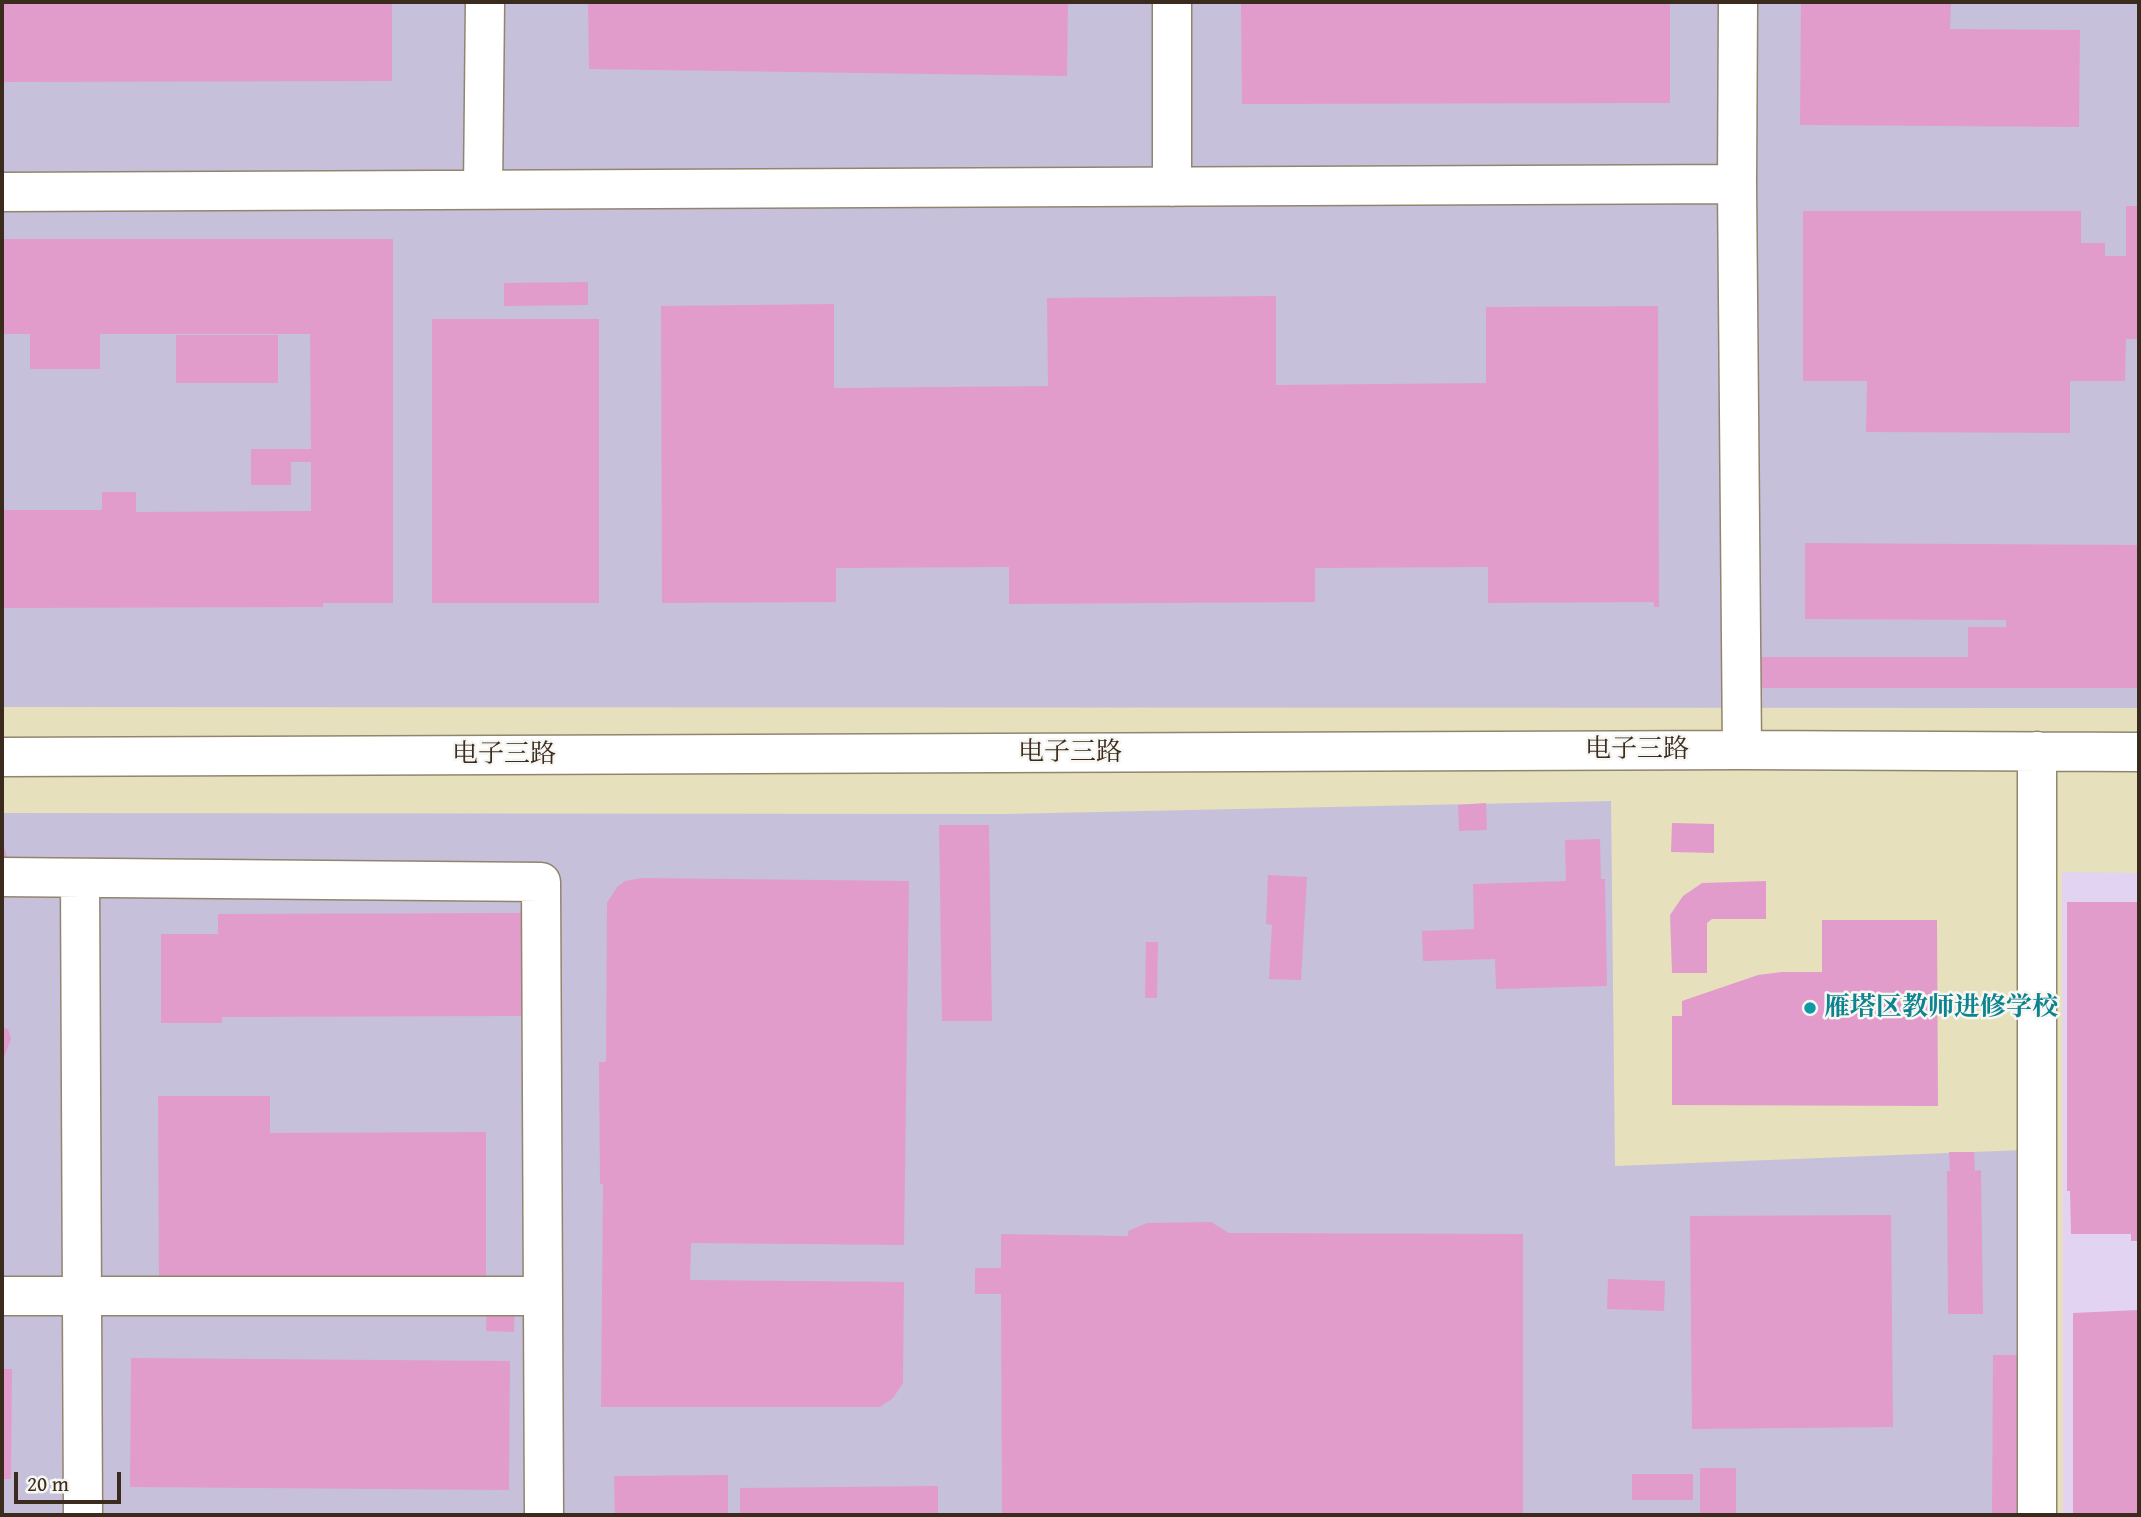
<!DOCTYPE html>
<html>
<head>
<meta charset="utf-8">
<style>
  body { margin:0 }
  #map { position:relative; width:2141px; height:1517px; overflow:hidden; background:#e7e0bd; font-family:"Gentium Book Plus",serif }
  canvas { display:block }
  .frame { position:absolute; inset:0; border:4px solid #3b2a1e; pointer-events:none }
  .scale { position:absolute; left:14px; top:1472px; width:107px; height:32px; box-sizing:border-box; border:4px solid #3b2a1e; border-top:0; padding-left:9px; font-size:21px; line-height:24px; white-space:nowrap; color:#3b2a1e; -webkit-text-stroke:5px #f6f6f2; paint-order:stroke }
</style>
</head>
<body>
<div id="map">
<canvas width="2141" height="1517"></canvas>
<div class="frame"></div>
<div class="scale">20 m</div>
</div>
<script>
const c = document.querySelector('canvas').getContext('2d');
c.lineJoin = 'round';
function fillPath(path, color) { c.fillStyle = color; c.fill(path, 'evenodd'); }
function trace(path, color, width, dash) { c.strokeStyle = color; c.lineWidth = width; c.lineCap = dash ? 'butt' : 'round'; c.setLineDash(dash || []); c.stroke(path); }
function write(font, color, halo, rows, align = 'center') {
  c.font = font + ' "Gentium Book Plus","Noto Serif SC",serif'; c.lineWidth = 5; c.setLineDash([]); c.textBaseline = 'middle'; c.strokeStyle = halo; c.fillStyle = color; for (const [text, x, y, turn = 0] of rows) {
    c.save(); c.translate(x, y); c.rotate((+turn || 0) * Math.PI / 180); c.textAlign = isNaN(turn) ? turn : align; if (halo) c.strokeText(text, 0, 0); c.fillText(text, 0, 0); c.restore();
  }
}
fillPath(new Path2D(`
  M 2062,872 L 2139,873 L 2139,1515 L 2063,1515 Z`), '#e3d3f2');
fillPath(new Path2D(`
  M 2,2 L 2139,2 L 2139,708 L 2,707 Z
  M 1611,801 L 1615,1166 L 2024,1150 L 2024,1515 L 2,1515 L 2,813 L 1004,814 Z`), '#c6c0da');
fillPath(new Path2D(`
  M 2,2 L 392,2 L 392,81 L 2,82 Z
  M 588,2 L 1068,2 L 1067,76 L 589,69 Z
  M 1241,2 L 1670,2 L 1670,103 L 1242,104 Z
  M 1801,2 L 1951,2 L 1950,29 L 2080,30 L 2079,127 L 1800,125 Z
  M 2126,206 L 2139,206 L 2139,339 L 2126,339 L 2125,381 L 2070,381 L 2070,433 L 1866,432 L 1867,381 L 1803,381 L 1803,211 L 2081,211 L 2081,243 L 2105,243 L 2105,256 L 2126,256 Z
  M 2,239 L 393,239 L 393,603 L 323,603 L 323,607 L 2,608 L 2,510 L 102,510 L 102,492 L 136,492 L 136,512 L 311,511 L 311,462 L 291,462 L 291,485 L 251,485 L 251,449 L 311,449 L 310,334 L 100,334 L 100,369 L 30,369 L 30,334 L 2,334 Z
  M 588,282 L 588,305 L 504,306 L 504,283 Z
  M 1276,296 L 1276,385 L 1486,383 L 1486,307 L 1658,306 L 1659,607 L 1654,607 L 1654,602 L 1488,603 L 1488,567 L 1315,568 L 1315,602 L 1009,604 L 1009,567 L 836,568 L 836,602 L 662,603 L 661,306 L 834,304 L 834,388 L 1048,386 L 1047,298 Z
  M 432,319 L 599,319 L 599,603 L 432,603 Z
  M 176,335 L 278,335 L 278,383 L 176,383 Z
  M 1805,543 L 2139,545 L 2139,688 L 1752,688 L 1752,657 L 1968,657 L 1968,627 L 2006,627 L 2006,620 L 1805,619 Z
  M 1486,803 L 1487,830 L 1459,831 L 1458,805 Z
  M 1672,823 L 1714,824 L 1714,853 L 1671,852 Z
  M 939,825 L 989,825 L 992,1021 L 942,1021 Z
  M 1600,839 L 1601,879 L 1605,879 L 1607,986 L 1496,989 L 1495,959 L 1423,961 L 1422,931 L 1474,929 L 1473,884 L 1566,881 L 1565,840 Z
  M 2,842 L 9,862 L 2,866 Z
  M 1268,875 L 1307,877 L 1301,980 L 1269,979 L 1272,925 L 1266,924 Z
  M 642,878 L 909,881 L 904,1245 L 691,1243 L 690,1280 L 904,1282 L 903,1383 L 893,1398 L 880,1407 L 601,1407 L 603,1184 L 600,1184 L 599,1062 L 606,1062 L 607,903 L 617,887 L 625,881 Z
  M 1766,881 L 1766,919 L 1712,919 L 1707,923 L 1707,973 L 1672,973 L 1670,915 L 1683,896 L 1702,883 Z
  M 2067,902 L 2139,902 L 2139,1241 L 2131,1241 L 2131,1234 L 2071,1234 L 2070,1191 L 2067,1191 Z
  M 521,913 L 521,1016 L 222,1017 L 222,1023 L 161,1023 L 161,934 L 218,934 L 218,914 Z
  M 1822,920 L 1937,920 L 1938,1106 L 1672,1105 L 1672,1016 L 1682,1016 L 1682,1001 L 1758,975 L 1782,972 L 1822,972 Z
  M 1146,942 L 1158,942 L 1157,998 L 1145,998 Z
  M 2,1027 L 8,1029 L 11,1039 L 2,1062 Z
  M 158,1096 L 270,1096 L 270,1133 L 486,1132 L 486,1283 L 159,1284 Z
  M 1949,1152 L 1974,1152 L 1975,1171 L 1981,1170 L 1983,1314 L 1948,1314 L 1947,1171 L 1950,1171 Z
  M 1891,1215 L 1893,1427 L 1692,1429 L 1690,1216 Z
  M 1211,1222 L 1229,1233 L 1523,1234 L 1523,1515 L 1002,1515 L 1001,1294 L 975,1294 L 975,1268 L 1001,1268 L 1001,1234 L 1128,1236 L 1128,1231 L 1147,1223 Z
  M 1608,1279 L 1665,1281 L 1664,1311 L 1607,1309 Z
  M 487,1303 L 515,1304 L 514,1332 L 486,1331 Z
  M 2139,1310 L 2139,1515 L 2073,1515 L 2073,1313 Z
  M 1993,1355 L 2022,1355 L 2022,1515 L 1992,1515 Z
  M 131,1358 L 510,1361 L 509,1490 L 130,1487 Z
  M 2,1369 L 12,1369 L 11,1479 L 2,1479 Z
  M 1700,1468 L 1736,1468 L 1736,1515 L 1700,1515 Z
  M 1632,1474 L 1693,1474 L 1693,1500 L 1632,1500 Z
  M 728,1475 L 728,1515 L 615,1515 L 614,1476 Z
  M 938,1486 L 938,1515 L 740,1515 L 740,1488 Z`), '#e19ccc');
const minor = new Path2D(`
  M 1738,2 L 1737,184 L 1742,750
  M 1172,187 L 1172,2
  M 483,190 L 485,2
  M 2,192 L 1737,184
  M 2037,751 L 2037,1515
  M 2,757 L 1742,750 L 2139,752
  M 2,877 L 541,882 L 544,1515
  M 80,878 L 83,1515
  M 2,1296 L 543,1296`);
trace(minor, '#91856e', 41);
trace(minor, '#fff', 38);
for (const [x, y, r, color] of [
  [1810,1008,7,"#0f9aa8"]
]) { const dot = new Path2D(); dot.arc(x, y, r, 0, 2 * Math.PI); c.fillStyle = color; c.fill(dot); trace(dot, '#f6f6f2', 2.5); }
write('26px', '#3b2a1e', '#f6f6f2', [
  ["电子三路",1637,750],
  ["电子三路",1070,753],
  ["电子三路",504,755]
]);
write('bold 26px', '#0d838f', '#f6f6f2', [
  ["雁塔区教师进修学校",1824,1008]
], 'left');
</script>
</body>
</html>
